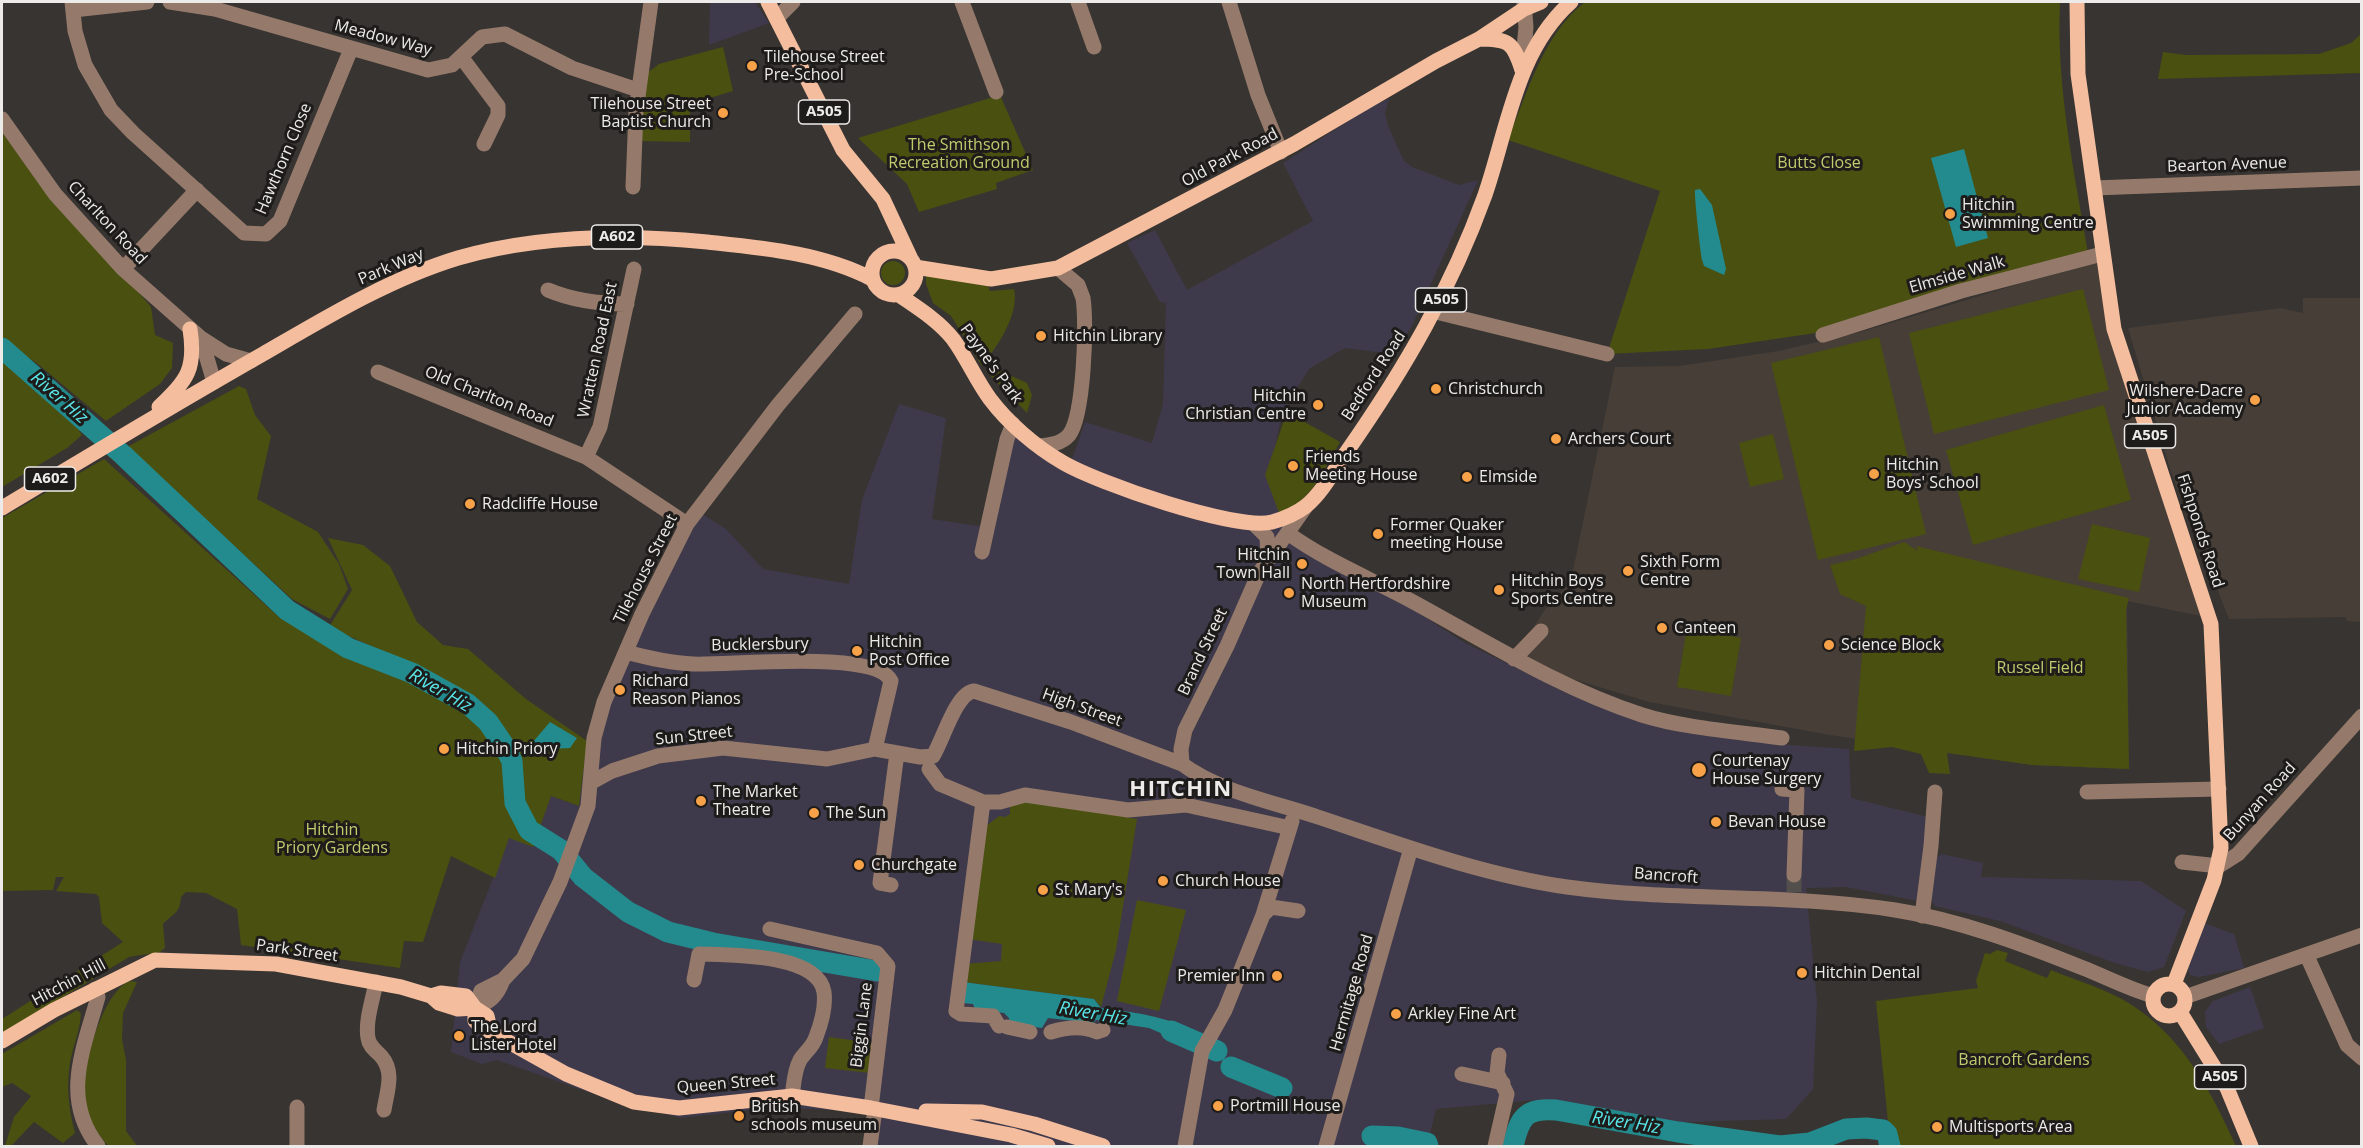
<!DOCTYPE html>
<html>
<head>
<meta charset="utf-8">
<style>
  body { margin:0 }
  #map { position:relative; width:2363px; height:1148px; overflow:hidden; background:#383431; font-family:"Open Sans",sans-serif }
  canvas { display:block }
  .frame { position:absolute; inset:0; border:3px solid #edebe9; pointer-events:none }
</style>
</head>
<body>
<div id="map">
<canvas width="2363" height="1148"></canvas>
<div class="frame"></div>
</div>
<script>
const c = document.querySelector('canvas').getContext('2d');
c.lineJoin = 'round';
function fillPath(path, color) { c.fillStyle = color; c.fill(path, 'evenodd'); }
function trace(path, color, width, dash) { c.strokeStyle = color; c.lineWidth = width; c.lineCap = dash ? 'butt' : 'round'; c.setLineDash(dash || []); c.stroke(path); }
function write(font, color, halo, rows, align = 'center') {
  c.font = font + ' "Open Sans",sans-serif'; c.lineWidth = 6; c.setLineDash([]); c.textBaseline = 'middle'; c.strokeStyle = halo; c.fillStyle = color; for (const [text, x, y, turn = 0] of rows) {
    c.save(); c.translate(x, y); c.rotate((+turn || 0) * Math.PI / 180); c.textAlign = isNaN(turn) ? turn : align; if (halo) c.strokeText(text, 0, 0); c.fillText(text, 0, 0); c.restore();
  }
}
fillPath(new Path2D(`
  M 710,2 L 755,2 L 769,23 L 709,45 Z
  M 1389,99 L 1385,113 L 1388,126 L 1404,161 L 1412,167 L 1459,185 L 1478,180 L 1411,328 L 1393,354 L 1345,348 L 1310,368 L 1282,411 L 1270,475 L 1301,549 L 1378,587 L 1465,643 L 1573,695 L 1673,725 L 1789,745 L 1849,749 L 1851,798 L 1928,817 L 1918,901 L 1846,887 L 1806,888 L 1817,1002 L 1813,1089 L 1786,1119 L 1658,1123 L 1536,1100 L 1436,1109 L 1427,1146 L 868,1146 L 871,1111 L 770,1108 L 681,1118 L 608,1099 L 497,1060 L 482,1064 L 451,1052 L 460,962 L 509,838 L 533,846 L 551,796 L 579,806 L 587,741 L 699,512 L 726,529 L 763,569 L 849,584 L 862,500 L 899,404 L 946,418 L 932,519 L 985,527 L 1002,436 L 1022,438 L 1068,471 L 1085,422 L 1152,443 L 1163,404 L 1166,303 L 1160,302 L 1127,243 L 1155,230 L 1187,290 L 1313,221 L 1283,163 L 1372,106 Z
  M 1942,854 L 1983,863 L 1981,877 L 2141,881 L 2186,911 L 2164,967 L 2148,972 L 2115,963 L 2000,921 L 1935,906 L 1931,899 L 1936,858 Z
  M 2204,923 L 2234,934 L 2244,968 L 2199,977 L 2190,975 L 2188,970 L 2192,956 Z
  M 2250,987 L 2264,1028 L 2219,1044 L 2206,1027 L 2205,1012 L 2213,1001 Z`), '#3f3a4b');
fillPath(new Path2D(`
  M 2098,260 L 2201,616 L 2127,601 L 2129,769 L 2032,765 L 1830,735 L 1649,702 L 1539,669 L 1518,651 L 1544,611 L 1571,580 L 1615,367 L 1680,366 L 1778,351 L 1864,331 Z
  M 2303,298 L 2361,298 L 2361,622 L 2347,621 L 2346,617 L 2229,619 L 2171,472 L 2128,328 L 2281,308 L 2303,313 Z`), '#463e37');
fillPath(new Path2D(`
  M 1585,2 L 2060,2 C 2056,85 2074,171 2088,253 L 1822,332 L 1708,349 L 1607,354 L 1660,191 L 1508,140 C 1527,93 1544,33 1585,2 Z
  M 2361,34 L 2361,73 L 2158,79 L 2163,52 L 2186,55 L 2319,54 L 2351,43 Z
  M 723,47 L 733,91 L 690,104 L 690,142 L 639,141 L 647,73 L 659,64 Z
  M 1000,95 L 1033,170 L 996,183 L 997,189 L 919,212 L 907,184 L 858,138 Z
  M 2,132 L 50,198 L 120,270 L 151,307 L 155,335 L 173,343 L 172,368 L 160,384 L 106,421 L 39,365 L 2,339 Z
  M881 273a12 12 0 1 1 24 0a12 12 0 1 1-24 0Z
  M 926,275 L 988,286 L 990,291 L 1014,289 C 1020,314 997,347 982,366 L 951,316 L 933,303 L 926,284 Z
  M 2083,289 L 2109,390 L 1934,434 L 1909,333 Z
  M 1879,337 L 1926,534 L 1818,560 L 1771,363 Z
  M 2,356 L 72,420 L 82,435 L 67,448 L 2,487 Z
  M 990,366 L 1027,383 L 1032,395 L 1027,413 L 986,371 Z
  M 239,386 L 246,389 L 255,415 L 271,436 L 257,499 L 318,532 L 339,564 L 348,589 L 330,619 L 292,599 L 127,447 Z
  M 2104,405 L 2131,500 L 1973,545 L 1946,450 Z
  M 1287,412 L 1340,442 C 1323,471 1312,502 1279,513 L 1265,475 Z
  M 1773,434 L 1784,479 L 1750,487 L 1739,443 Z
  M 104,459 L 280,618 L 398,675 L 404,661 L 329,627 L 352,590 L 328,538 L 363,545 L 390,566 L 417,622 L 443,645 L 468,649 L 526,699 L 587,741 L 579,806 L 551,796 L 533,847 L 509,838 L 495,878 L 451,856 L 423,942 L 404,941 L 400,968 L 241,945 L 237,909 L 206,893 L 186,892 L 181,897 C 180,914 173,913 163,924 L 165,948 L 160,952 L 129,957 L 2,1034 L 2,1019 L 123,942 L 102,923 L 99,897 L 96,894 L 56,891 L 64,877 L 56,877 L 53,890 L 2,891 L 2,518 Z
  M 2092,524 L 2150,538 L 2139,592 L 2078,579 Z
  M 1904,542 L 1918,551 L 1916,546 L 2129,598 L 2126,610 L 2129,769 L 2032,765 L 1947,753 L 1950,774 L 1929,773 L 1921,754 L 1892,747 L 1854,751 L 1866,606 L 1840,594 L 1830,565 L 1856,559 Z
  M 1687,628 L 1741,638 L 1731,696 L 1677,687 Z
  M 1029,798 L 1137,819 L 1116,950 L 1101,1007 L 1094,999 L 963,982 L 965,964 L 1001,961 L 1002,944 L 968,939 L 986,826 L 999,816 L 1005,817 L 1010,814 L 1010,804 Z
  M 1137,900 L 1186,910 L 1159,1011 L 1117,1001 Z
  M 1997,950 L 2008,953 L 2005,961 L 2047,978 L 2051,970 C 2080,982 2114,991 2139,1010 C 2187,1044 2212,1094 2236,1146 L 1895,1146 L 1888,1122 L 1876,1001 L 1978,988 L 1976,981 L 1985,953 L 1990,954 Z
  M 131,981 L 137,982 L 123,1013 L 122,1039 L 126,1060 L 126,1131 L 137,1146 L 108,1146 C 98,1134 87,1118 84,1102 C 80,1074 102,989 131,981 Z
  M 77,1010 L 81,1013 C 80,1031 73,1046 70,1063 C 66,1087 69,1110 75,1133 L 63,1143 L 34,1122 L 11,1146 L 5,1146 L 14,1117 L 31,1096 L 12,1083 L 2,1087 L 2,1054 Z
  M 829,1037 L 874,1043 L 870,1073 L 825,1068 Z`), '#4a5010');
fillPath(new Path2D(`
  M 1964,149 L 1988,238 L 1956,247 L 1931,158 Z
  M 1700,189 L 1712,205 L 1726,269 L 1724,275 L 1704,266 L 1702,260 C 1700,250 1694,194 1695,190 Z
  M 550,722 L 577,738 L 570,748 L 526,750 Z
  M 963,982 L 1094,999 L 1101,1008 C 1124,1011 1188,1018 1198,1039 L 1191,1046 L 1149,1028 L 1096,1020 L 1093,1023 L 1048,1018 L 1042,1028 L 1009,1024 L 1009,1018 L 1004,1013 L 975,1009 L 973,1004 L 962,1003 Z`), '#238b8d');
trace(new Path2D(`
  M 2,348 L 123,455 L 287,610 L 348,648 L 412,673 L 468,704 L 488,722 L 505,747 L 512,761 L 515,803 L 529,830 L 561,850 L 583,877 L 628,912 L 668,932 L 713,943 L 877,971
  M 1171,1031 L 1217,1051
  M 1231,1067 L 1282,1088
  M 1372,1136 L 1398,1137 L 1427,1143 L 1428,1146
  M 1513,1146 C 1520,1116 1526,1108 1556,1110 L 1678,1132 L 1780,1146 L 1810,1143 L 1846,1129 L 1866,1128 L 1883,1130 L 1887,1134 L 1890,1146`), '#238b8d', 21);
trace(new Path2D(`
  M 1794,892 L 1794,875`), '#534f4d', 15, [15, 8]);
trace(new Path2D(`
  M 72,2 L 75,31 L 85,65 L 111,110 L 133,133 L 244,233 L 266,234 L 280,221 L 351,49
  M 170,2 L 215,9 L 428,70 L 452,65 L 482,37 L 505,34 L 572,68 L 638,90
  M 962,2 L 996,92
  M 1078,2 L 1094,47
  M 1229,2 L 1258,95 L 1281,152
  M 73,10 L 147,2
  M 778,17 L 793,2
  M 462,58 L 498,106 L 498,115 L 484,144
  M 1522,70 L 1526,27 L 1524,2
  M 2,119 L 55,194 L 123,269 L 201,338 L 226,354 L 251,361
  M 633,187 L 636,111 L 651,2
  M 2094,188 L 2362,178
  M 123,269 L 197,190
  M 548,290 C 574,301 599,304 627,304
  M 1436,312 L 1607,354
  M 1823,335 L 1961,291 L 2102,254
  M 201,338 L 214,382
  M 378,372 L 586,457 L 687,524
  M 1039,446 C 1050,445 1061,444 1069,435 C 1084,416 1087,323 1083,298 L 1078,285 L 1058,268
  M 586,457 L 600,427 L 634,269
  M 1255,525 L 1267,537 L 1268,557
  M 1289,534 C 1328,562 1374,580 1417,604 C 1490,644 1562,689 1642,715 C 1683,728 1739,732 1782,738
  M 982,552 L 1007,439 L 1013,424
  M 626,652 C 648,658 670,663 693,664 C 727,666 876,649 891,681 L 875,749
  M 1514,659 L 1541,631
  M 1182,764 L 1181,749 L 1185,730 L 1227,646 L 1259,573 L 1307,505
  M 929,769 L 940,784 L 983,802 L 1000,802 L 1025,795 L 1128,810 L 1186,805 L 1290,828
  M 592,782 L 612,771 L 658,756 L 723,748 L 827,759 L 875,749 L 920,757 L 933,756 C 943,740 956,693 974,691 L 1071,722 L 1182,764 C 1220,792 1274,802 1318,817 C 1399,844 1482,875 1567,887 C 1676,902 1786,893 1895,910 C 1959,920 2023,944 2083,968 C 2106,977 2129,989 2153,996
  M 1782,789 L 1797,790 L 1794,875
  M 2087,792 L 2219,789
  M 983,802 L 956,1011 L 961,1014 L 993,1016 L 999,1026
  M 2182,862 L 2219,866 L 2238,854 L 2362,716
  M 891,885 L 880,883 L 897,753
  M 1263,915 L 1292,821
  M 1922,916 L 1931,846 L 1935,792
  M 770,929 L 877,953 L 888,966 L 871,1108
  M 2307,956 L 2347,1045 L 2362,1058
  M 694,980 L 699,954 C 728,955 818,953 824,992 C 826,1007 821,1024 816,1037 C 813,1047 805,1052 800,1060 C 794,1071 794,1084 792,1096
  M 376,982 C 373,999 365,1021 368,1038 C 369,1046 375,1050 381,1056 C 395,1072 387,1091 384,1110
  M 95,989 L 98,997 C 83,1050 61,1099 98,1146
  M 2185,997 L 2362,935
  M 475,1008 L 481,991 L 503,980 L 523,959 L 560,882 L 588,806 L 594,738 L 604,702 L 642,614 L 687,524 L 778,405 L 855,314
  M 475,1008 C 490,1002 497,996 503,980
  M 1007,1027 L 1030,1032
  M 1051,1032 C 1067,1027 1082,1025 1097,1032 L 1103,1030
  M 1462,1074 L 1503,1083
  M 297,1146 L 297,1107
  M 870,1146 L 875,1109
  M 1185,1146 L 1202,1051 L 1225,1010 L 1263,915 L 1271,907 L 1298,911
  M 1326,1146 L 1411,848
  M 1495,1146 L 1507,1094 L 1497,1073 L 1499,1055`), '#957a6b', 15);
trace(new Path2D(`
  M 768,2 L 843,150 L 883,199 L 911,259
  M 2077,2 L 2078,74 L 2114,329 L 2211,624 L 2221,848 L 2214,880 L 2174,984
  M 1479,39 C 1509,39 1513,42 1522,70
  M872 273a22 22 0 1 1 44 0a22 22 0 1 1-44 0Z
  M 915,267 L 991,279 L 1058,268 L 1294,144 L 1436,61 L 1479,39 L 1524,9 L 1541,2
  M 899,295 C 918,308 939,321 953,339 C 967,358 976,380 990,399 C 1008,423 1036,447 1062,462 C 1097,483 1236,531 1272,522 C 1283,519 1297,513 1306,506 C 1323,492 1336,467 1348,450 C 1405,368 1451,289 1485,195 C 1508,128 1516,51 1571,2
  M 159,407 C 188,379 196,369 190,329
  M 2,508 C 89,456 175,404 263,354 C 325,318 389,279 458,258 C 538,235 625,234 707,242 C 763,248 822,253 872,279
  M2153 1000a16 16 0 1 1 32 0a16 16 0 1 1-32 0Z
  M 431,996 L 441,993 L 466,996 L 475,1008 L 487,1016 L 490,1029
  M 475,1008 L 475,1021 L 480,1026 L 566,1074 L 634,1102 L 679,1108 L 792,1096 L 871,1108 L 1011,1135 L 1048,1146
  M 2180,1012 L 2227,1088 L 2251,1146
  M 2,1041 L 54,1010 L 155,960 L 276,964 L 401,987 L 431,996 L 439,1003 L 458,1009 L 475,1008
  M 926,1111 L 982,1112 L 1034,1124 L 1103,1146`), '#f4bd9e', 15);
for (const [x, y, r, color] of [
  [752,66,6,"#f7a149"],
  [723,113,6,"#f7a149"],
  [1950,214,6,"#f7a149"],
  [1041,336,6,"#f7a149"],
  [1436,389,6,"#f7a149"],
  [2255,400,6,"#f7a149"],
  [1318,405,6,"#f7a149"],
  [1556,439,6,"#f7a149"],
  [1293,466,6,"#f7a149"],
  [1874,474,6,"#f7a149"],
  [1467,477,6,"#f7a149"],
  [470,504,6,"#f7a149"],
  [1378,534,6,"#f7a149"],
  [1302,564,6,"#f7a149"],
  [1628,571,6,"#f7a149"],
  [1499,590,6,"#f7a149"],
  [1289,593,6,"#f7a149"],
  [1662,628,6,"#f7a149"],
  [1829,645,6,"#f7a149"],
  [857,651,6,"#f7a149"],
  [620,690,6,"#f7a149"],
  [444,749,6,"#f7a149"],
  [1699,770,8,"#f7a149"],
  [701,801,6,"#f7a149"],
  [814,813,6,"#f7a149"],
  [1716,822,6,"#f7a149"],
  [859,865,6,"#f7a149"],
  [1163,881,6,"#f7a149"],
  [1043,890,6,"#f7a149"],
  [1802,973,6,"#f7a149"],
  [1277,976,6,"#f7a149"],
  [1396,1014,6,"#f7a149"],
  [459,1036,6,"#f7a149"],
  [1218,1106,6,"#f7a149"],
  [739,1116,6,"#f7a149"],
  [1937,1127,6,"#f7a149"]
]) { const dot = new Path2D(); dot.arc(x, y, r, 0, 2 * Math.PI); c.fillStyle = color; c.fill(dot); trace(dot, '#1e1c1b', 2); }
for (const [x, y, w] of [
  [824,112,51],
  [617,237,51],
  [1441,300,51],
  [2150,436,51],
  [50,479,51],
  [2220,1077,51]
]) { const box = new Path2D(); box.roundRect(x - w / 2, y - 12, w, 24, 4.5); c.fillStyle = '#1e1c1b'; c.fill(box); trace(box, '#edebe9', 1.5); }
write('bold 15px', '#edebe9', null, [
  ["A505",824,112],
  ["A602",617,237],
  ["A505",1441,300],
  ["A505",2150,436],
  ["A602",50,479],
  ["A505",2220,1077]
]);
write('16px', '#edebe9', '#1e1c1b', [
  ["Meadow Way",383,38,15],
  ["Old Park Road",1230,158,-28],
  ["Hawthorn Close",284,159,-67],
  ["Bearton Avenue",2227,165,-2],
  ["Charlton Road",107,223,47],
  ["Park Way",391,267,-23],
  ["Elmside Walk",1957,275,-16],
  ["Wratten Road East",598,350,-78],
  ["Payne's Park",991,364,54],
  ["Bedford Road",1374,376,-57],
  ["Old Charlton Road",489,397,22],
  ["Fishponds Road",2200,531,72],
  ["Tilehouse Street",646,569,-63],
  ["Bucklersbury",760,645,-1],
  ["Brand Street",1203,652,-65],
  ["High Street",1082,708,20],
  ["Sun Street",694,736,-6],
  ["Bunyan Road",2260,802,-48],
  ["Bancroft",1666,876,4],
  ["Park Street",297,951,8],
  ["Hitchin Hill",69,983,-28],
  ["Hermitage Road",1352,993,-74],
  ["Biggin Lane",862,1025,-83],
  ["Queen Street",726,1084,-5]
]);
write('16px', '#edebe9', '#1e1c1b', [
  ["Tilehouse Street",764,57],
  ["Pre-School",764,75],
  ["Tilehouse Street",711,104,"right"],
  ["Baptist Church",711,122,"right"],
  ["Hitchin",1962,205],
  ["Swimming Centre",1962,223],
  ["Hitchin Library",1053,336],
  ["Christchurch",1448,389],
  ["Wilshere-Dacre",2243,391,"right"],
  ["Junior Academy",2243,409,"right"],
  ["Hitchin",1306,396,"right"],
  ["Christian Centre",1306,414,"right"],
  ["Archers Court",1568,439],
  ["Friends",1305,457],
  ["Meeting House",1305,475],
  ["Hitchin",1886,465],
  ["Boys' School",1886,483],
  ["Elmside",1479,477],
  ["Radcliffe House",482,504],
  ["Former Quaker",1390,525],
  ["meeting House",1390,543],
  ["Hitchin",1290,555,"right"],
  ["Town Hall",1290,573,"right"],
  ["Sixth Form",1640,562],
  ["Centre",1640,580],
  ["Hitchin Boys",1511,581],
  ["Sports Centre",1511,599],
  ["North Hertfordshire",1301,584],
  ["Museum",1301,602],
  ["Canteen",1674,628],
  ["Hitchin",869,642],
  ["Post Office",869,660],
  ["Science Block",1841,645],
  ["Richard",632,681],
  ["Reason Pianos",632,699],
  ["Hitchin Priory",456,749],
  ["Courtenay",1712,761],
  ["House Surgery",1712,779],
  ["The Market",713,792],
  ["Theatre",713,810],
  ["The Sun",826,813],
  ["Bevan House",1728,822],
  ["Churchgate",871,865],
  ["Church House",1175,881],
  ["St Mary's",1055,890],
  ["Hitchin Dental",1814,973],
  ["Premier Inn",1265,976,"right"],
  ["Arkley Fine Art",1408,1014],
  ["The Lord",471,1027],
  ["Lister Hotel",471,1045],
  ["Portmill House",1230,1106],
  ["British",751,1107],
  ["schools museum",751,1125],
  ["Multisports Area",1949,1127]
], 'left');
write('16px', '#c0cb6d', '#1e1c1b', [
  ["The Smithson",959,145],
  ["Recreation Ground",959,163],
  ["Butts Close",1819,163],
  ["Russel Field",2040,668],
  ["Hitchin",332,830],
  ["Priory Gardens",332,848],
  ["Bancroft Gardens",2024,1060]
]);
write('italic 18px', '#5ae7e9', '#1e1c1b', [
  ["River Hiz",59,398,41],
  ["River Hiz",440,691,30],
  ["River Hiz",1093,1014,10],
  ["River Hiz",1626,1123,9]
]);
c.letterSpacing = '1.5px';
write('bold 22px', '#edebe9', '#1e1c1b', [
  ["HITCHIN",1181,790]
]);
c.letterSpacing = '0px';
</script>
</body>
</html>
